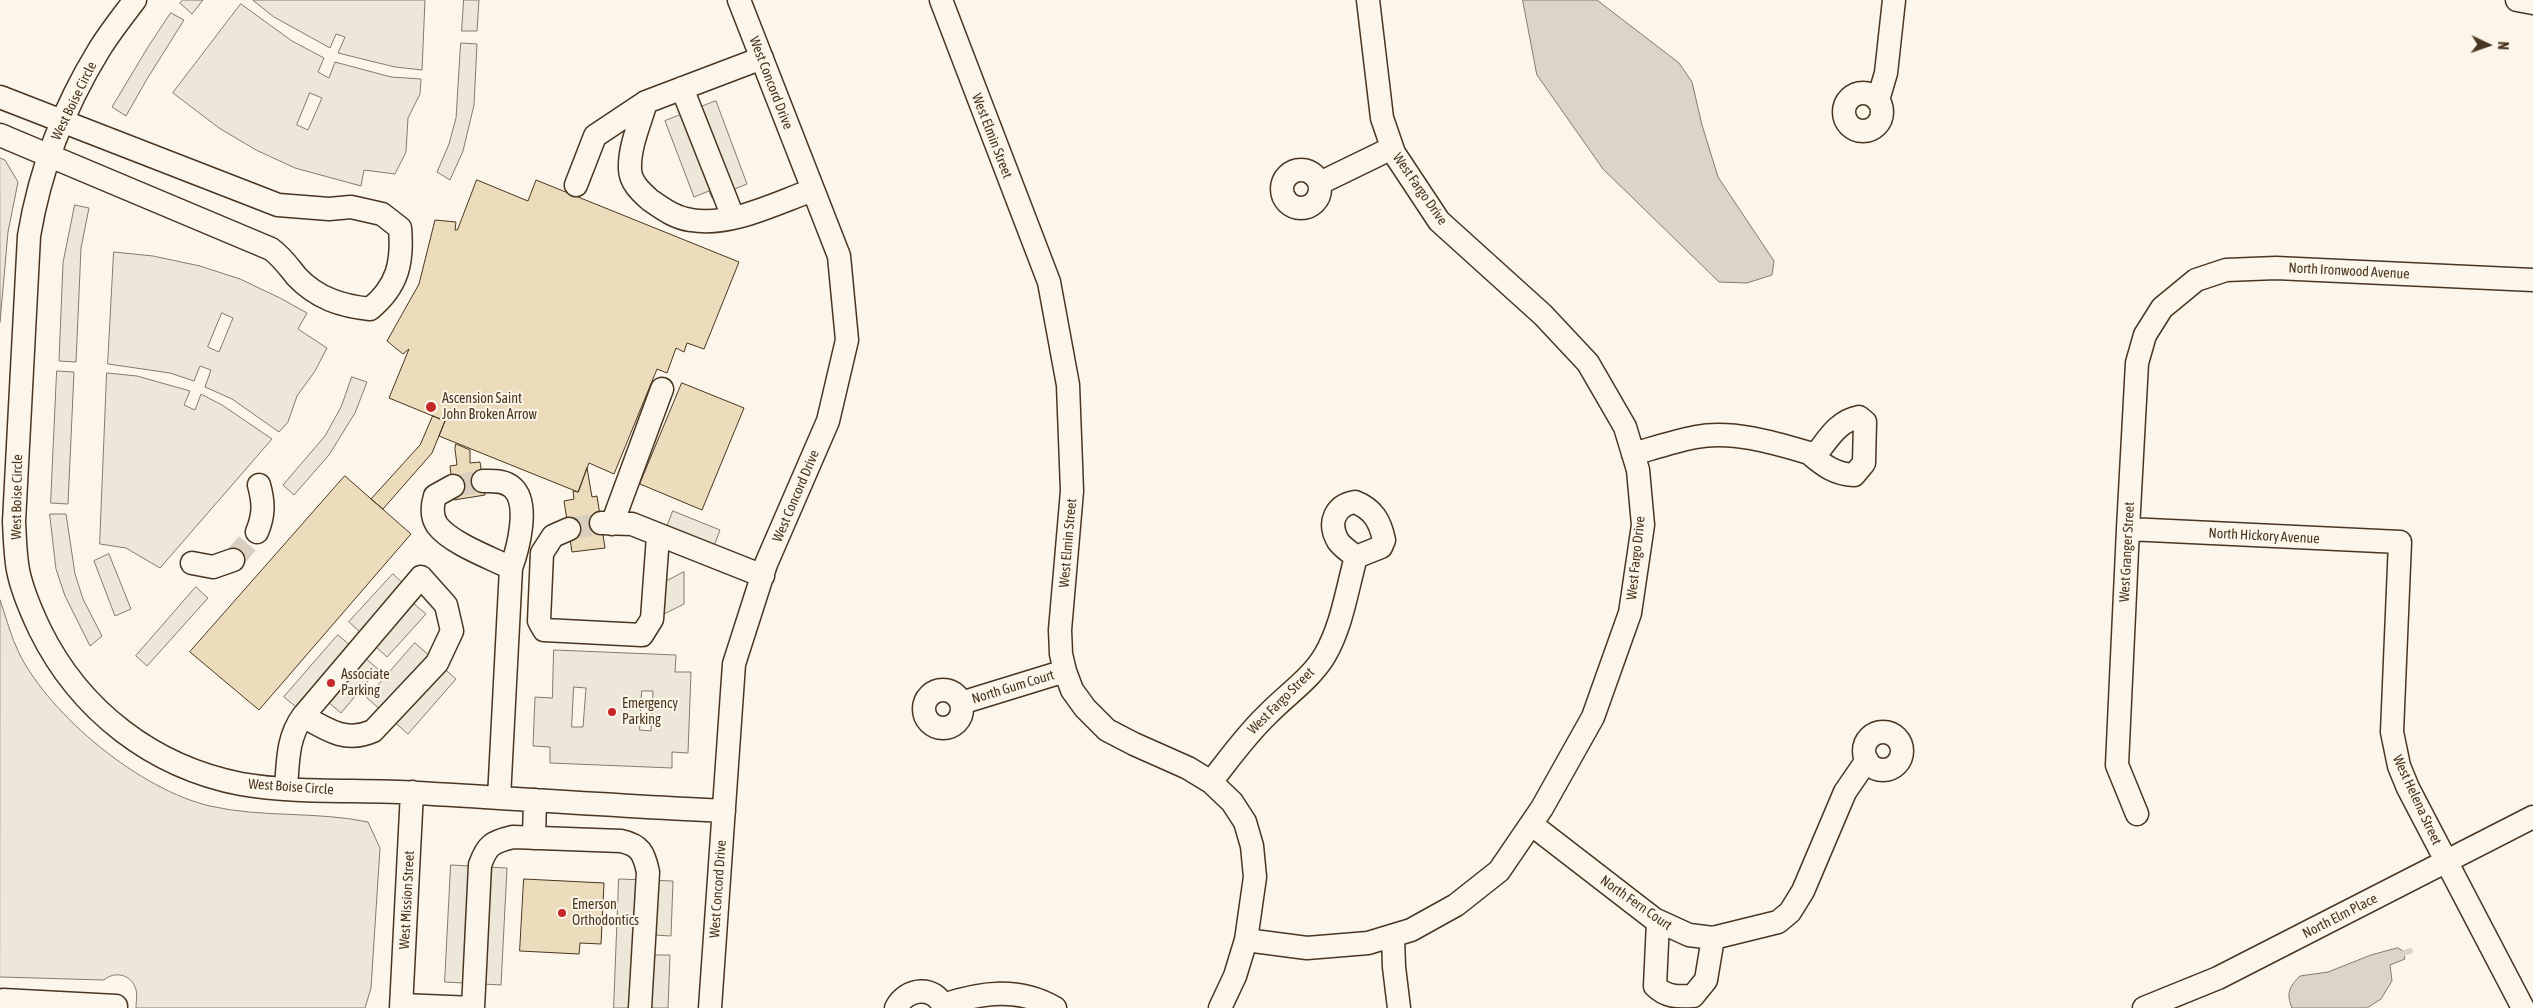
<!DOCTYPE html>
<html>
<head>
<meta charset="utf-8">
<style>
  body { margin:0 }
  #map { position:relative; width:2533px; height:1008px; overflow:hidden; background:#fbf6e9; font-family:"Asap Condensed",sans-serif }
  canvas { display:block }
  .north { position:absolute; left:2463px; top:20px; width:50px; height:50px; -webkit-text-stroke:4px #fbf6e9; paint-order:stroke; rotate:93deg; font-size:14px; font-weight:700; line-height:20px; text-align:center; color:#4a3520 }
  .north::after { content:''; display:block; margin:auto; width:18px; height:22px; background:#4a3520; clip-path:polygon(50% 0,100% 100%,50% 72%,0 100%) }
</style>
</head>
<body>
<div id="map">
<canvas width="2533" height="1008"></canvas>
<div class="north">N</div>
</div>
<script>
const c = document.querySelector('canvas').getContext('2d');
c.lineJoin = 'round';
function fillPath(path, color) { c.fillStyle = color; c.fill(path, 'evenodd'); }
function trace(path, color, width, dash) { c.strokeStyle = color; c.lineWidth = width; c.lineCap = dash ? 'butt' : 'round'; c.setLineDash(dash || []); c.stroke(path); }
function write(font, color, halo, rows, align = 'center') {
  c.font = font + ' "Asap Condensed",sans-serif'; c.lineWidth = 4; c.setLineDash([]); c.textBaseline = 'middle'; c.strokeStyle = halo; c.fillStyle = color; for (const [text, x, y, turn = 0] of rows) {
    c.save(); c.translate(x, y); c.rotate((+turn || 0) * Math.PI / 180); c.textAlign = isNaN(turn) ? turn : align; if (halo) c.strokeText(text, 0, 0); c.fillText(text, 0, 0); c.restore();
  }
}
const green = new Path2D(`
  M 0,158 L 5,160 L 18,182 L 8,232 L 0,322 Z
  M 0,600 C 6,617 11,637 19,653 C 51,717 141,790 210,806 C 262,818 316,811 368,822 L 380,848 L 371,988 L 365,1008 L 136,1008 C 136,1001 138,993 135,987 C 130,974 114,971 104,980 L 0,977 Z`);
fillPath(green, '#ede6d9');
trace(green, '#887966', 1);
const parking = new Path2D(`
  M 183,0 L 203,0 L 192,14 L 180,3 Z
  M 253,0 L 425,0 L 422,70 L 395,67 L 338,53 L 345,37 L 336,34 L 330,48 L 274,17 Z
  M 464,0 L 479,0 L 477,31 L 462,31 Z
  M 241,4 L 292,41 L 324,58 L 318,72 L 329,78 L 335,62 L 391,77 L 421,79 L 420,94 L 408,118 L 406,152 L 395,174 L 364,170 L 361,186 L 295,168 L 256,150 L 219,128 L 173,93 ZM 310,93 L 322,98 L 308,130 L 297,125 Z
  M 171,13 L 184,20 L 147,79 L 126,116 L 112,107 L 148,47 Z
  M 461,43 L 477,44 L 474,105 L 463,151 L 450,180 L 437,172 L 449,144 L 456,118 Z
  M 716,101 L 747,184 L 712,198 L 709,191 L 694,197 L 665,121 Z
  M 75,205 L 89,208 L 81,248 L 76,362 L 59,361 L 63,263 Z
  M 114,252 L 153,256 L 200,266 L 240,279 L 280,298 L 307,313 L 298,329 L 327,348 L 315,371 L 297,396 L 288,422 L 279,432 L 232,399 L 205,387 L 211,370 L 200,366 L 194,381 L 170,373 L 108,364 ZM 222,313 L 233,318 L 219,352 L 208,347 Z
  M 57,371 L 74,372 L 68,504 L 51,503 Z
  M 107,373 L 137,376 L 190,391 L 184,405 L 195,410 L 201,394 L 222,405 L 272,439 L 160,568 L 126,548 L 100,544 Z
  M 352,377 L 367,382 L 355,413 L 329,455 L 294,495 L 283,485 L 325,436 L 341,407 Z
  M 673,511 L 720,530 L 714,546 L 667,527 Z
  M 50,514 L 66,514 L 75,574 L 83,599 L 102,636 L 90,646 L 65,596 L 56,569 Z
  M 109,554 L 131,609 L 115,616 L 94,561 Z
  M 684,572 L 684,604 L 662,615 L 663,583 Z
  M 393,574 L 419,598 L 414,604 L 426,614 L 387,657 L 349,622 Z
  M 196,587 L 208,598 L 147,666 L 136,656 Z
  M 338,635 L 378,669 L 341,713 L 328,702 L 312,720 L 284,697 Z
  M 415,643 L 456,679 L 408,734 L 367,698 Z
  M 554,650 L 676,655 L 675,672 L 691,672 L 688,753 L 672,752 L 672,768 L 550,763 L 550,747 L 533,746 L 535,697 L 552,698 ZM 574,687 L 586,688 L 583,727 L 572,727 ZM 642,691 L 653,691 L 651,731 L 640,730 Z
  M 451,865 L 507,868 L 501,985 L 445,982 Z
  M 619,879 L 673,881 L 671,936 L 654,935 L 653,955 L 670,955 L 668,1008 L 614,1008 Z`);
fillPath(parking, '#ede7d9');
trace(parking, '#887966', 1);
const water = new Path2D(`
  M 1523,0 L 1597,0 L 1679,63 L 1692,82 L 1702,125 L 1718,177 L 1774,261 L 1772,275 L 1747,283 L 1719,282 L 1603,169 L 1537,75 Z
  M 2398,948 L 2403,951 L 2405,959 L 2390,965 L 2392,981 L 2381,999 L 2367,1008 L 2292,1008 C 2286,993 2289,987 2300,976 L 2328,972 L 2371,955 Z`);
fillPath(water, '#dcd4c6');
trace(water, '#887966', 1);
trace(new Path2D(`
  M 2404,953 L 2410,951`), '#dcd4c6', 6);
const building = new Path2D(`
  M 477,180 L 528,201 L 536,180 L 739,262 L 704,349 L 687,343 L 684,352 L 676,348 L 667,373 L 657,369 L 614,474 L 589,463 L 578,492 L 439,436 L 445,421 L 389,398 L 409,349 L 403,354 L 387,341 L 419,284 L 435,220 L 456,222 L 455,230 L 457,230 Z
  M 682,383 L 744,408 L 702,510 L 640,484 Z
  M 433,416 L 445,421 L 432,453 L 383,509 L 371,499 L 420,445 Z
  M 456,444 L 470,450 L 470,463 L 480,462 L 485,495 L 454,500 L 450,466 L 457,465 L 455,449 Z
  M 587,468 L 592,497 L 597,496 L 605,548 L 572,552 L 564,501 L 574,499 L 573,491 L 578,492 Z
  M 345,476 L 411,534 L 259,710 L 190,652 Z
  M 524,879 L 604,883 L 601,944 L 580,943 L 579,954 L 520,951 Z`);
fillPath(building, '#ecdcbc');
trace(building, '#4a3520', 1);
trace(new Path2D(`
  M 453,486 L 483,481
  M 569,529 L 601,523
  M 233,560 L 257,532`), '#d8cfc1', 22, [22, 11]);
const minor = new Path2D(`
  M 135,0 C 123,16 110,32 99,50 C 64,107 40,170 29,236 L 14,522 C 15,538 15,554 18,570 C 22,591 31,611 40,630 C 80,711 153,767 241,784 C 299,794 360,789 418,793 C 520,799 622,806 724,811
  M 941,0 L 1049,282 L 1068,385 L 1072,491 L 1060,630 L 1061,654 L 1065,671 L 1072,690 L 1085,708 L 1107,730 L 1134,744 L 1188,768 L 1211,782 L 1232,802 L 1245,822 L 1252,846 L 1255,877 L 1246,940 L 1235,976 L 1220,1008
  M 2517,0 L 2533,3
  M 762,58 L 646,102 C 640,123 629,147 630,169 C 630,182 641,192 650,200 C 663,209 675,218 691,220 C 731,227 776,203 813,190
  M 682,88 L 733,217
  M1844 112a19 19 0 1 1 38 0a19 19 0 1 1-38 0Z
  M 0,97 L 278,205 L 329,209 L 351,207 L 382,214 L 400,228 C 403,262 398,286 370,309 C 341,306 317,298 297,277 C 288,266 282,257 271,249 L 0,135
  M 1878,100 L 1886,73 L 1894,0
  M1282 189a19 19 0 1 1 38 0a19 19 0 1 1-38 0Z
  M 1320,183 L 1392,148
  M 576,185 L 595,136 L 646,102
  M 1633,454 C 1654,448 1675,441 1696,437 C 1733,430 1775,443 1809,453 C 1824,466 1835,474 1854,475 L 1864,463 L 1865,422 L 1859,417 C 1837,421 1827,441 1814,457
  M 483,481 C 493,481 505,480 513,488 C 530,504 518,549 511,568 L 499,798
  M 453,486 L 435,496 C 432,506 431,516 437,525 C 450,543 491,558 511,568
  M 1355,502 C 1373,509 1380,521 1384,540 L 1381,547 L 1356,557 C 1350,552 1342,547 1338,541 C 1327,522 1336,505 1355,502 Z
  M 601,523 L 632,524 L 763,576
  M 612,524 L 662,389
  M 569,529 L 553,536 L 542,553 L 539,621 L 544,630 L 642,635 L 652,619 L 658,536
  M 2128,529 L 2400,542 L 2392,732 L 2399,766 L 2408,788 L 2523,1008
  M 257,532 C 264,515 264,503 259,485
  M 192,563 L 213,567 L 233,560
  M924 709a19 19 0 1 1 38 0a19 19 0 1 1-38 0Z
  M 961,703 L 1065,671
  M1864 751a19 19 0 1 1 38 0a19 19 0 1 1-38 0Z
  M 1211,782 C 1229,759 1246,735 1267,715 C 1286,695 1311,679 1325,655 C 1342,626 1347,589 1356,557
  M 286,789 C 288,762 287,738 303,716 L 421,577 L 446,605 L 452,631 L 437,663 L 373,731 C 346,743 327,730 303,716
  M 2137,814 L 2117,765 L 2128,529 L 2137,363 L 2145,335 L 2162,308 L 2196,280 L 2226,270 L 2276,268 L 2533,280
  M 1531,824 L 1654,919 L 1689,935 L 1713,938 L 1778,922 L 1790,912 L 1803,891 L 1845,792 L 1867,760
  M 534,838 L 535,800
  M 1658,922 L 1655,986 C 1666,997 1677,997 1693,996 L 1706,980 L 1713,938
  M 1393,936 L 1394,967 L 1399,1008
  M 1246,940 L 1307,948 L 1368,943 L 1411,930 L 1456,905 L 1499,871 L 1542,808 L 1593,717 L 1630,613 L 1643,525 L 1638,470 L 1625,427 L 1588,363 L 1543,315 L 1439,221 L 1394,153 L 1382,118 L 1368,0
  M 402,1005 L 473,1008
  M 943,1005 C 982,992 1019,987 1055,1008
  M 2,1008 L 3,1000 L 116,1006 L 115,1008
  M 401,1008 L 412,792
  M 473,1008 L 480,865 C 487,845 492,842 513,837 L 621,841 C 640,845 644,853 648,872 L 640,1008
  M 710,1008 L 734,664 L 766,564 L 828,421 L 847,340 L 839,256 L 739,0
  M 896,1008 C 906,988 935,984 944,1008
  M 2144,1008 L 2218,978 L 2533,817`);
trace(minor, '#4a3520', 25);
trace(minor, '#fbf6e9', 22);
for (const [x, y, r, color] of [
  [431,407,6,"#c62828"],
  [331,683,5,"#c62828"],
  [612,712,5,"#c62828"],
  [562,913,5,"#c62828"]
]) { const dot = new Path2D(); dot.arc(x, y, r, 0, 2 * Math.PI); c.fillStyle = color; c.fill(dot); trace(dot, '#fbf6e9', 2); }
write('14px', '#4a3520', '#fbf6e9', [
  ["West Concord Drive",771,83,69],
  ["West Boise Circle",74,101,-64],
  ["West Elmin Street",992,136,69],
  ["West Fargo Drive",1420,189,55],
  ["North Ironwood Avenue",2349,271,3],
  ["West Concord Drive",796,496,-67],
  ["West Boise Circle",17,497,-89],
  ["North Hickory Avenue",2264,536,3],
  ["West Elmin Street",1068,543,-85],
  ["West Granger Street",2127,552,-87],
  ["West Fargo Drive",1636,558,-84],
  ["North Gum Court",1013,687,-17],
  ["West Fargo Street",1281,701,-45],
  ["West Boise Circle",291,787,4],
  ["West Helena Street",2417,800,65],
  ["West Concord Drive",718,889,-86],
  ["West Mission Street",407,900,-87],
  ["North Fern Court",1636,903,35],
  ["North Elm Place",2340,916,-27]
]);
write('14px', '#4a3520', '#fbf6e9', [
  ["Ascension Saint",442,399],
  ["John Broken Arrow",442,415],
  ["Associate",341,675],
  ["Parking",341,691],
  ["Emergency",622,704],
  ["Parking",622,720],
  ["Emerson",572,905],
  ["Orthodontics",572,921]
], 'left');
</script>
</body>
</html>
